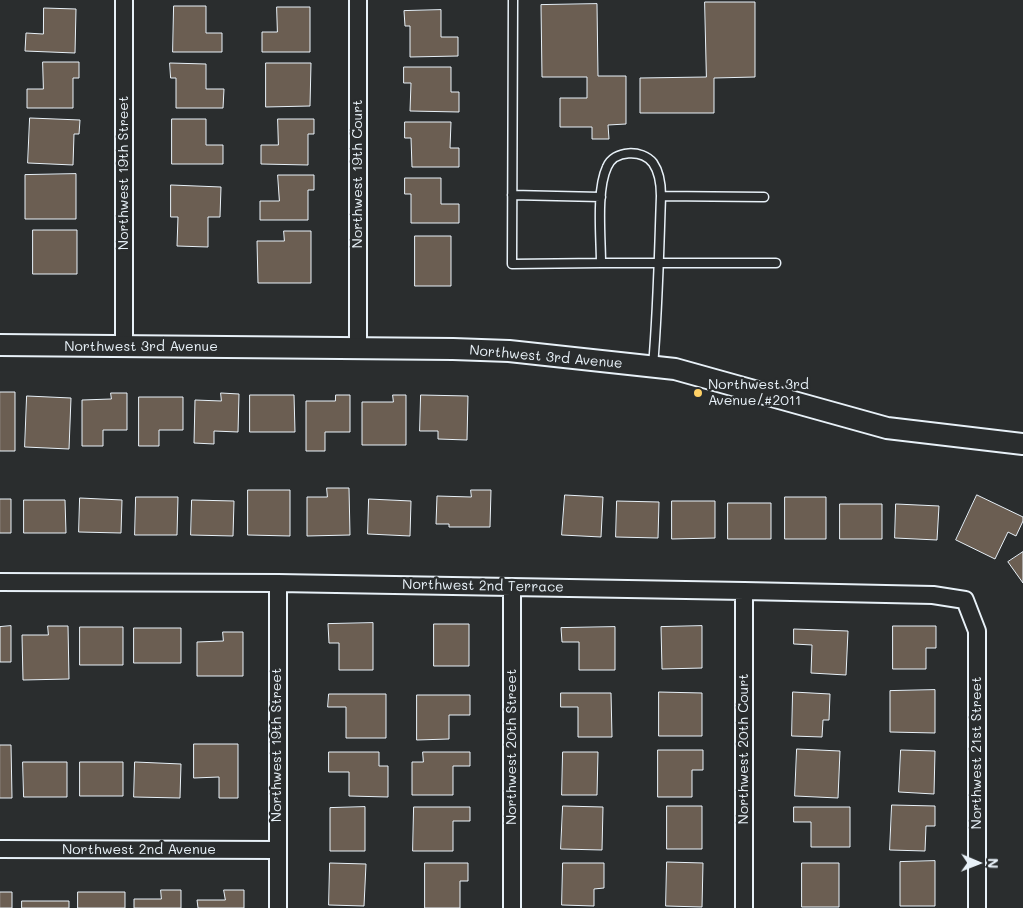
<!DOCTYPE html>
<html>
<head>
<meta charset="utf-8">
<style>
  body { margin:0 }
  #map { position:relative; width:1023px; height:908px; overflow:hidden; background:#2a2d2e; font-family:Mali,sans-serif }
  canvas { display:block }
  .north { position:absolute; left:953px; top:838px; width:50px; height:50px; -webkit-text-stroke:4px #2a2d2e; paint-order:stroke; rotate:91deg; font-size:14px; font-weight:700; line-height:20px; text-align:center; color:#e8f1f8 }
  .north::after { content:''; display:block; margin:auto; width:18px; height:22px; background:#e8f1f8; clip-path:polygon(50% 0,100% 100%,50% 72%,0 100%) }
</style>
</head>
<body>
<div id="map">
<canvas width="1023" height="908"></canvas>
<div class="north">N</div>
</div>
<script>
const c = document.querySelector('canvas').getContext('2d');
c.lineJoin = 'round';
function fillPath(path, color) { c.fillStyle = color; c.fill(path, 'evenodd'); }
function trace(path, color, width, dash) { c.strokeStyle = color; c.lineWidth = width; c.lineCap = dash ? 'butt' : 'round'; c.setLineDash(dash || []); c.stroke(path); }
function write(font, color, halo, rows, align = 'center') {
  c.font = font + ' Mali,sans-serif'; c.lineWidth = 4.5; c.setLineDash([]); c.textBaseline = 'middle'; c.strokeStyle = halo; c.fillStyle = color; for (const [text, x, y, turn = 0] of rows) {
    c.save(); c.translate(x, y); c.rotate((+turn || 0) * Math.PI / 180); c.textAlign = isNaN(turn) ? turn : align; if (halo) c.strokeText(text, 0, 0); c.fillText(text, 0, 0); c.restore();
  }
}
const building = new Path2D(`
  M 705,2 L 755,2 L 755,77 L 714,78 L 714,113 L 640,113 L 640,78 L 706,77 Z
  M 597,4 L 598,76 L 626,76 L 626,124 L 608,125 L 609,139 L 592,139 L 592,127 L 560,127 L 560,98 L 587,98 L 587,77 L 542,77 L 541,5 Z
  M 174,6 L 206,6 L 206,33 L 222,33 L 222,52 L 173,52 Z
  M 277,7 L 310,7 L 310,52 L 262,52 L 262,32 L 277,32 Z
  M 44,8 L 76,9 L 75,53 L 25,51 L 26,33 L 43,34 Z
  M 441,10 L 441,37 L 458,37 L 458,56 L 410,57 L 410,26 L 405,26 L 404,11 Z
  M 43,62 L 79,62 L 79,78 L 73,78 L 73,108 L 27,108 L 27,89 L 43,89 Z
  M 170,63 L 206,64 L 206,89 L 224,89 L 223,108 L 176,108 L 176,78 L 171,78 Z
  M 266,63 L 311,63 L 310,106 L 266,107 Z
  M 404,67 L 451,67 L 451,92 L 459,92 L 459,112 L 410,111 L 411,83 L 404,83 Z
  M 30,118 L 80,120 L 79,134 L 74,134 L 73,165 L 28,163 Z
  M 172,119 L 206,119 L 206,145 L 223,145 L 223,164 L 172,164 Z
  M 278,119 L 314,119 L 314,134 L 308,134 L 308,165 L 261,164 L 261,145 L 278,145 Z
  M 405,122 L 451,122 L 450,148 L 459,148 L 459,167 L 412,167 L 411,138 L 405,138 Z
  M 76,174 L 76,219 L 25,219 L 25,175 Z
  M 278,175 L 314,175 L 314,190 L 308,190 L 308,220 L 260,220 L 260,201 L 279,201 Z
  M 405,178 L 441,178 L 441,204 L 459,204 L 459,223 L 411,223 L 411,194 L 405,194 Z
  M 171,185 L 221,187 L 220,217 L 208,217 L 208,247 L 177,246 L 178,217 L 171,217 Z
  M 33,230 L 77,230 L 77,274 L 33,274 Z
  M 284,231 L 311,231 L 311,283 L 258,283 L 257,241 L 284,241 Z
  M 415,236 L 451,236 L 451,286 L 415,286 Z
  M 0,392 L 15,392 L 15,451 L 0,451 Z
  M 111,393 L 127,393 L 127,430 L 103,430 L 103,446 L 82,446 L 82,400 L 111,399 Z
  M 221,393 L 239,394 L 238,432 L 214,431 L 214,444 L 194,443 L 195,400 L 221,401 Z
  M 250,395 L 294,395 L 295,432 L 250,432 Z
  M 336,395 L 350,395 L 350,432 L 325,432 L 325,451 L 306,451 L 306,401 L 335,401 Z
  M 393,395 L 406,395 L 406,445 L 362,445 L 362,402 L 393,402 Z
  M 421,395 L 468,396 L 467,440 L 438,439 L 438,431 L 420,431 Z
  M 27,396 L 71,398 L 69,449 L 25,447 Z
  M 139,397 L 183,397 L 183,430 L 159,430 L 159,446 L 139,446 Z
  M 327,488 L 349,488 L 350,535 L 307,536 L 307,497 L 327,497 Z
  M 248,490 L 290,490 L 290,536 L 248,535 Z
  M 471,490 L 491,490 L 490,527 L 449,527 L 449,524 L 436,524 L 437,496 L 471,497 Z
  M 565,495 L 603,497 L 601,537 L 562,535 Z
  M 977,495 L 1023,517 L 1023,521 L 1016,536 L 1008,532 L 995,559 L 956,540 Z
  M 136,497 L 178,497 L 177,535 L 135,535 Z
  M 785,497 L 826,497 L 826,539 L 785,539 Z
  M 80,498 L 122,500 L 121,533 L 79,532 Z
  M 0,499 L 11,499 L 11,533 L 0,533 Z
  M 369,499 L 411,501 L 410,536 L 368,534 Z
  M 24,500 L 65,500 L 66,533 L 24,533 Z
  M 192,500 L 234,501 L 233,536 L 191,535 Z
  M 617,501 L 659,502 L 658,538 L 616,537 Z
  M 672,501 L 715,501 L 715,538 L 672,539 Z
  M 728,503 L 771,503 L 771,539 L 728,539 Z
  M 840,504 L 882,504 L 882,539 L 840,539 Z
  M 896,504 L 939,506 L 937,540 L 895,538 Z
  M 1023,552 L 1023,583 L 1008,562 Z
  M 373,623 L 373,670 L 339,670 L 339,643 L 329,643 L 328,624 Z
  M 434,624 L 469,624 L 469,666 L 434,666 Z
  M 11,626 L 11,662 L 0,662 L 0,627 Z
  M 48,626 L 68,626 L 69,679 L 23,680 L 22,635 L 48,635 Z
  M 702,626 L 702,668 L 662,669 L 661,627 Z
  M 893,626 L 936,626 L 936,648 L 926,648 L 926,669 L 893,669 Z
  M 80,627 L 123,627 L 123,665 L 80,665 Z
  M 615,627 L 615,670 L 579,670 L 579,642 L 562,642 L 561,628 Z
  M 134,628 L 181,628 L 181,663 L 134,663 Z
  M 794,629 L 848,631 L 846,675 L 811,673 L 812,645 L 794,644 Z
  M 223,632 L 243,632 L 243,676 L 197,676 L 197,642 L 223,641 Z
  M 935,690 L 935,733 L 890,732 L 890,691 Z
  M 659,692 L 702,693 L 702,736 L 659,736 Z
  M 793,692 L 830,694 L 829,720 L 823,720 L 822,737 L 792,736 Z
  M 561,693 L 611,693 L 612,737 L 578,737 L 578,707 L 561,707 Z
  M 329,694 L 386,694 L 386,738 L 346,738 L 346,707 L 328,707 Z
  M 417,695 L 470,695 L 470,715 L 449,715 L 449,739 L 417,740 Z
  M 194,744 L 238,744 L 238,798 L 219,798 L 219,777 L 194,778 Z
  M 0,745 L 11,745 L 12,798 L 0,798 Z
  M 797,749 L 840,751 L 838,798 L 795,796 Z
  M 658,750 L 703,750 L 703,770 L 692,770 L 692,797 L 658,797 Z
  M 901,750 L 935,751 L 934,794 L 899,792 Z
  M 329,752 L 379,752 L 379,766 L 388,766 L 388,797 L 349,796 L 349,772 L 329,772 Z
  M 423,752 L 470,752 L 470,766 L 453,766 L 453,795 L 412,795 L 412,762 L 423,762 Z
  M 563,752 L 598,752 L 597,795 L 562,795 Z
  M 23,762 L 67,762 L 67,797 L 24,797 Z
  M 80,762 L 123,762 L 123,796 L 80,796 Z
  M 135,762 L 181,764 L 180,798 L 134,797 Z
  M 892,805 L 935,806 L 935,826 L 926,826 L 925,851 L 890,850 Z
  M 563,806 L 603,807 L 602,850 L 561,849 Z
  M 667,806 L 702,806 L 702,849 L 667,849 Z
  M 365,807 L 365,851 L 330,851 L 330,808 Z
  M 414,807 L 470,807 L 470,821 L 453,821 L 453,851 L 413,851 Z
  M 794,807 L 850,807 L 850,847 L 811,847 L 811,822 L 794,822 Z
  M 935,861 L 935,906 L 900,906 L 900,862 Z
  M 667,862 L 703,863 L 702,907 L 666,906 Z
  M 330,863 L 366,864 L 364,906 L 329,905 Z
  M 425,863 L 468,863 L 468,881 L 460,881 L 460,908 L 425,908 Z
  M 563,863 L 604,863 L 604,888 L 594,889 L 594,906 L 562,905 Z
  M 802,863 L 839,863 L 839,907 L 802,907 Z
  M 161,890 L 181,890 L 181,908 L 134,908 L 134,899 L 161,899 Z
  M 224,890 L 244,890 L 244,908 L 198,908 L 197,900 L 225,900 Z
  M 0,892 L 12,892 L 12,908 L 0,908 Z
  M 78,892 L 125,892 L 125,908 L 78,908 Z
  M 22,901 L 69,901 L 69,908 L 22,908 Z`);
fillPath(building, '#6b5e52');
trace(building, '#e8f1f8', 1);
const service = new Path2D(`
  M 513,0 L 512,264 L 601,263
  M 512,195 L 601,197
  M 661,196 L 764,197
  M 653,366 C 658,309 659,253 661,196 C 661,185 660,173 653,163 C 642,149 614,150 607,167 C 596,190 601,238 601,263 L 776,263`);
const minor = new Path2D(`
  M 124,0 L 124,347
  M 358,348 L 358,0
  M 0,582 L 278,583 L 744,591 L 933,595 L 965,600 L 977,631 L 977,908
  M 744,591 L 744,908
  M 0,849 L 277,850
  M 278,908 L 278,583
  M 512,908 L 512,587`);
const tertiary = new Path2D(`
  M 0,345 L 453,349 L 509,351 L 675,369 L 887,428 L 1023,444`);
trace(service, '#e8f1f8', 11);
trace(minor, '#e8f1f8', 20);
trace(tertiary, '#e8f1f8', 24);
trace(service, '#2a2d2e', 8);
trace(minor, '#2a2d2e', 16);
trace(tertiary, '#2a2d2e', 20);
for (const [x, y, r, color] of [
  [698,393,5,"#ffd166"]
]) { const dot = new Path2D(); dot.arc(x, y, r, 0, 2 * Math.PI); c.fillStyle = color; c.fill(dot); trace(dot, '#2a2d2e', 2); }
write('14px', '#e8f1f8', '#2a2d2e', [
  ["Northwest 19th Street",124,173,-90],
  ["Northwest 19th Court",358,174,-90],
  ["Northwest 3rd Avenue",141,347],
  ["Northwest 3rd Avenue",546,357,5],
  ["Northwest 2nd Terrace",483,586,1],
  ["Northwest 19th Street",277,745,-90],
  ["Northwest 20th Street",512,747,-90],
  ["Northwest 20th Court",744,749,-90],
  ["Northwest 21st Street",977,753,-90],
  ["Northwest 2nd Avenue",139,850]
]);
write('14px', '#e8f1f8', '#2a2d2e', [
  ["Northwest 3rd",708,385],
  ["Avenue/#2011",708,401]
], 'left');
</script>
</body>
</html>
